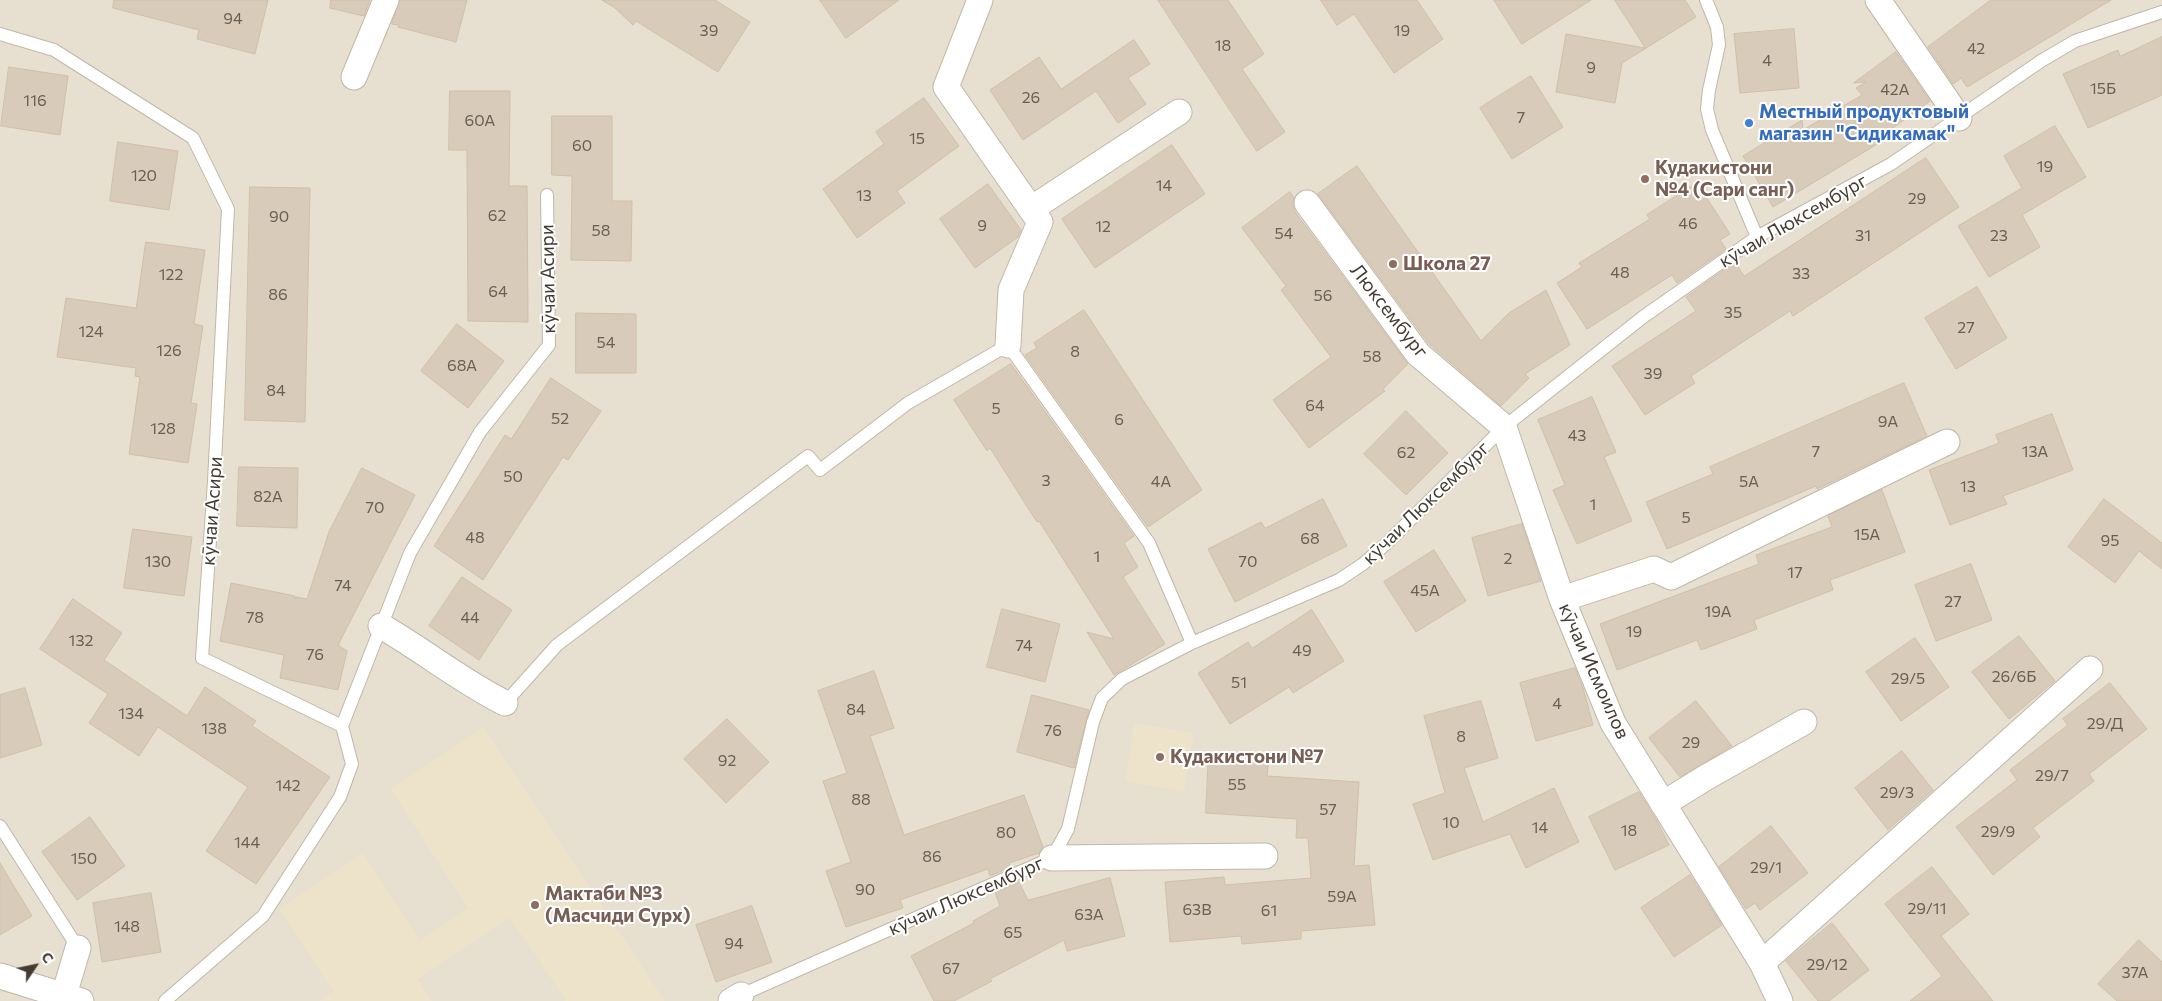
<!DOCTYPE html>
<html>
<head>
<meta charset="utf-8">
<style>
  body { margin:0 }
  #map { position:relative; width:2162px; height:1001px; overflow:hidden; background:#f2ede1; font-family:Commissioner,sans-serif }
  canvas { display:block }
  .north { position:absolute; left:10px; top:941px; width:50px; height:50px; -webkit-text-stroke:4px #fff; paint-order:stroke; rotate:56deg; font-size:14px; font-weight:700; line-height:20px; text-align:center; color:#443c32 }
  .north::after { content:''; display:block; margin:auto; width:18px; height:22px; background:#443c32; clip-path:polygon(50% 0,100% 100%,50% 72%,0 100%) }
</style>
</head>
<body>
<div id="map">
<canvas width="2162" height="1001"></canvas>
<div class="north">С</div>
</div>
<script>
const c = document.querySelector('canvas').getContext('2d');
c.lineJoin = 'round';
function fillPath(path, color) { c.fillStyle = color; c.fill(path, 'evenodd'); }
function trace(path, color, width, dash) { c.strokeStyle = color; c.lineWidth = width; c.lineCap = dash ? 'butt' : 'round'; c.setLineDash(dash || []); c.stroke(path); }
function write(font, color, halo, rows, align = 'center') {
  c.font = font + ' Commissioner,sans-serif'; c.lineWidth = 4; c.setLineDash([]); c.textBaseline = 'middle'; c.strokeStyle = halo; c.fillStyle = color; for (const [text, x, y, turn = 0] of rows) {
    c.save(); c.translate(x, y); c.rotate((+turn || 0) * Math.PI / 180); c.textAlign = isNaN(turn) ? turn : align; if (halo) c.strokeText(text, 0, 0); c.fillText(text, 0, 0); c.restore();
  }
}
fillPath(new Path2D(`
  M 0,0 L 2162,0 L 2162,1001 L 0,1001 Z`), '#e7dfcf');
fillPath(new Path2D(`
  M 1135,723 L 1194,733 L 1184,792 L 1125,781 Z
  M 484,727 L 665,1001 L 566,1001 L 510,918 L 418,979 L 432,1001 L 319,1001 L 333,991 L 279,909 L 363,853 L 420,940 L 468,908 L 390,789 Z`), '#ede2ca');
const building = new Path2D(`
  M 114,0 L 268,0 L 255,54 L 197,39 L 199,30 L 113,8 Z
  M 331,0 L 370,0 L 364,16 L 330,8 Z
  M 400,0 L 467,0 L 456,42 L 398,27 L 399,25 L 392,24 Z
  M 602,0 L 715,0 L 750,22 L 718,72 L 636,21 L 633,25 L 615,8 Z
  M 820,0 L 899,0 L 846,38 Z
  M 1158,0 L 1228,0 L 1264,54 L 1242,69 L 1285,132 L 1257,151 Z
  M 1321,0 L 1417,0 L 1443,39 L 1394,73 L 1354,14 L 1337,25 Z
  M 1494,0 L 1591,0 L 1522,44 Z
  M 1615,0 L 1685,0 L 1696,17 L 1622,63 L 1615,103 L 1556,92 L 1566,34 L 1645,48 Z
  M 1991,0 L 2111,0 L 1967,87 L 1961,78 L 1953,84 L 1928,47 Z
  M 1794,29 L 1799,88 L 1740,93 L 1734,34 Z
  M 2162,37 L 2162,95 L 2088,128 L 2063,74 L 2118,50 L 2120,56 Z
  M 1134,40 L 1150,64 L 1128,78 L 1146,104 L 1118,123 L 1096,91 L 1023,140 L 990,90 L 1039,57 L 1061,89 Z
  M 1896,52 L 1930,101 L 1886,133 L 1889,137 L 1773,207 L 1743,156 L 1802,120 L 1803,130 L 1862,95 L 1856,88 L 1866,82 L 1854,83 Z
  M 9,67 L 68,76 L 60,135 L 1,126 Z
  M 1531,76 L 1563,127 L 1512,159 L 1480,108 Z
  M 450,91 L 510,91 L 509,186 L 527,186 L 528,322 L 468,321 L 467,150 L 449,150 Z
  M 924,98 L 959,146 L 897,191 L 905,203 L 857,238 L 823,189 L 884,144 L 876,132 Z
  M 552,116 L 612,116 L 612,201 L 632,201 L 631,261 L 571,260 L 572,176 L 552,175 Z
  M 2055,126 L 2086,177 L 2022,215 L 2040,247 L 1989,277 L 1958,226 L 2022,188 L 2004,156 Z
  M 118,142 L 178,151 L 169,210 L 110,201 Z
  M 1172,145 L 1205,194 L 1095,268 L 1062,219 Z
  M 1926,158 L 1959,207 L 1793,316 L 1790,311 L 1691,376 L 1695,383 L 1645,415 L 1612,366 L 1696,311 L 1686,297 L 1735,262 L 1744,276 Z
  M 1357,166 L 1481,341 L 1509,313 L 1546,290 L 1570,345 L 1525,374 L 1529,378 L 1501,406 L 1429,344 L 1318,194 Z
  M 1697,183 L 1730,234 L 1720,240 L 1726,249 L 1677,283 L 1672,275 L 1587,329 L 1557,283 L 1582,267 L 1579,263 L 1650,219 L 1647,215 Z
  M 988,184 L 1021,230 L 1018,237 L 975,268 L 940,219 Z
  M 250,187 L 310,188 L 305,422 L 245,420 Z
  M 1290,192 L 1294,198 L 1293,205 L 1295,212 L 1408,364 L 1383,389 L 1385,391 L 1309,448 L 1273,400 L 1331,357 L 1281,290 L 1286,286 L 1242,228 Z
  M 146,242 L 205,250 L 194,324 L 203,326 L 191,403 L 197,404 L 188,463 L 129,454 L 140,377 L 135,376 L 136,368 L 57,357 L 66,298 L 136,308 Z
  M 1977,287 L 2007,338 L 1956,369 L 1925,318 Z
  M 1084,310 L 1202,490 L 1148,527 L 1025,355 L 1037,348 L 1034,343 Z
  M 576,313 L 636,314 L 636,373 L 576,373 Z
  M 457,324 L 504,361 L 468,408 L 421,371 Z
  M 1011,364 L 1134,536 L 1124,543 L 1138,567 L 1123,577 L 1165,644 L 1114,675 L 1087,632 L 1114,639 L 1039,521 L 1037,522 L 990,448 L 987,451 L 954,400 Z
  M 551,378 L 601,411 L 568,460 L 563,457 L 483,580 L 434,546 L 505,435 L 511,439 Z
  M 1904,383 L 1927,436 L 1817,489 L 1816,486 L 1667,549 L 1646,502 L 1713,474 L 1710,467 Z
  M 1592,397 L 1616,452 L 1604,457 L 1632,521 L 1577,544 L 1553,490 L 1565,485 L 1538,420 Z
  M 1406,411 L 1448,453 L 1406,495 L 1364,454 Z
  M 2052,414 L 2073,470 L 2003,496 L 2007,504 L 1950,525 L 1929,470 L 1999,443 L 1996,435 Z
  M 239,467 L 298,468 L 297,528 L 237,526 Z
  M 362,468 L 415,495 L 338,645 L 347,651 L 338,690 L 280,678 L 284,655 L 220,641 L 231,583 L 295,596 L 295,599 L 296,597 L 307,599 L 329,532 Z
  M 1882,490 L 1905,552 L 1830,580 L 1833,590 L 1754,620 L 1757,629 L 1701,650 L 1697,640 L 1617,670 L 1600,624 L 1759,564 L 1756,555 L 1832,527 L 1828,516 Z
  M 1323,499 L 1347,546 L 1235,602 L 1208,549 L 1261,522 L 1265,528 Z
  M 2104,499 L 2162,543 L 2162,569 L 2139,551 L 2115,583 L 2068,547 Z
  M 1522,524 L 1541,581 L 1488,596 L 1472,538 Z
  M 133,529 L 192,537 L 184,596 L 124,588 Z
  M 1434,550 L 1466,601 L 1416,632 L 1384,582 Z
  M 1971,564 L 1992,620 L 1936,641 L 1915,585 Z
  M 462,577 L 512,610 L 479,660 L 429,626 Z
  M 73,599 L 122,633 L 104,660 L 187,716 L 205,687 L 256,721 L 252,726 L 330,777 L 256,884 L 206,851 L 248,787 L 158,727 L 139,756 L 89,723 L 108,694 L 40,649 Z
  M 1002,609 L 1060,624 L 1045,682 L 987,667 Z
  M 1312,610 L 1344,661 L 1293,693 L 1289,687 L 1230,724 L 1198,673 L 1248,642 L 1252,648 Z
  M 2019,636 L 2055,681 L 2009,719 L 1972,672 Z
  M 1915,638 L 1949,687 L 1901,721 L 1866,672 Z
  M 1575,668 L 1583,688 L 1593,725 L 1536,741 L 1520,683 Z
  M 874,671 L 894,728 L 870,736 L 904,835 L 1024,795 L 1043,847 L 1039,853 L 1009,863 L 1011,867 L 990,876 L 988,869 L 900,900 L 903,908 L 846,927 L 826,871 L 851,862 L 823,781 L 847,773 L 818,691 Z
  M 2110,683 L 2147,729 L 2089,774 L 2094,781 L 2033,828 L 2040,837 L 1993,875 L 1956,827 L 2017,780 L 2010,770 L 2068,725 L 2063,719 Z
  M 25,688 L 42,745 L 0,758 L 0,695 Z
  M 1032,695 L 1089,710 L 1074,768 L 1017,752 Z
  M 1481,701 L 1498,758 L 1464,768 L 1483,822 L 1554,788 L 1579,842 L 1526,868 L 1510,834 L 1433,860 L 1413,804 L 1445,793 L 1424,716 Z
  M 1696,701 L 1732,746 L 1680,777 L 1649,738 Z
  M 727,719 L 769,762 L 726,803 L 684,759 Z
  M 1902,751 L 1933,790 L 1888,830 L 1855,788 Z
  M 1209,753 L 1269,757 L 1267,776 L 1359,782 L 1354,866 L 1369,865 L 1375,925 L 1301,931 L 1301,939 L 1242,944 L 1241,936 L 1170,942 L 1165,882 L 1224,877 L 1225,885 L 1311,878 L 1308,838 L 1296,838 L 1297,819 L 1206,813 Z
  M 1639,792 L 1658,823 L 1669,845 L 1615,870 L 1589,817 Z
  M 90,817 L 125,866 L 77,900 L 42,852 Z
  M 1771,826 L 1808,873 L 1760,910 L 1755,903 L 1746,909 L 1719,867 Z
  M 0,863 L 32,916 L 0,935 Z
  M 1932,867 L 1969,914 L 1941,936 L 1993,1001 L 1910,1001 L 1942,976 L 1885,904 Z
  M 1690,875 L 1722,925 L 1674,957 L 1641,908 Z
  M 1110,878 L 1125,936 L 1067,951 L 1064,940 L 990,979 L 992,981 L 954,1001 L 934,1001 L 911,956 L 974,923 L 973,921 L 1000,906 L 995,892 L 1019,882 L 1028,900 Z
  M 151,893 L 161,952 L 102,962 L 93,903 Z
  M 752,906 L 772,962 L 716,982 L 696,925 Z
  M 1832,923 L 1869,970 L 1829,1001 L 1818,1001 L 1786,961 Z
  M 2139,940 L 2162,962 L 2162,1001 L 2117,1001 L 2098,984 Z`);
fillPath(building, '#d8cbb9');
trace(building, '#d0c0a9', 1);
const lane = new Path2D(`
  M 1706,0 L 1717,27 L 1719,45 L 1709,90 L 1707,109 L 1712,130 L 1757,237
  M 0,34 L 54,50 L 193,138 L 228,209 L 214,481 L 202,658 L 342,726
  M 505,703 L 557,645 L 808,456 L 820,470 L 908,403 L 1008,345 L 1149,543 L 1192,643
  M 0,826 L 78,948
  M 741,995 L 1052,858 L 1068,829 L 1093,722 L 1102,698 L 1122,679 L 1192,643 L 1339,580 L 1363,564 L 1387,543 L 1504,427 L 1643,317 L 1757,237 L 1891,164 L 2041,61 L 2075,41 L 2162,12
  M 165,1001 L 263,916 L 340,797 L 352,764 L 342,726 L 410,553 L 480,432 L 549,345 L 547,195`);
const street = new Path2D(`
  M 980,0 L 946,87 L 1040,222 L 1011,290 L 1008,345
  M 1878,0 L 1959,118
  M 354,77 L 386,0
  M 1307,203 L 1418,354 L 1504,427 L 1562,599 L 1613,723 L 1762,963 L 1780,1001
  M 1031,209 L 1179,112
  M 1562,599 L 1654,569 L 1671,577 L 1947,442
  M 381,626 C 423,650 461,681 505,703
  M 1663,804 L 1705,778 L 1804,722
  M 1052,858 L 1265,856
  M 1762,963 L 2090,669
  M 0,976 L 81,1001
  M 60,1001 L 64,995 L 78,948
  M 731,1001 L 741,995`);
trace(lane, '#c1b7a7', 14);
trace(street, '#c1b7a7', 27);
trace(lane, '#fff', 12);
trace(street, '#fff', 25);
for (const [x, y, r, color] of [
  [1749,123,5,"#3f7fe0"],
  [1645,179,5,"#8d6e63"],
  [1393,264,5,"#8d6e63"],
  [1160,757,5,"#8d6e63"],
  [535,905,5,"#8d6e63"]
]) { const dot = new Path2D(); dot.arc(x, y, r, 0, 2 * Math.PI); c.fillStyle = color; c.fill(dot); trace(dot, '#fff', 2); }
write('16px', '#696054', null, [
  ["94",233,19],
  ["39",709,31],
  ["19",1402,31],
  ["18",1223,46],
  ["42",1976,49],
  ["4",1767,61],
  ["9",1591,68],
  ["15Б",2103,89],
  ["42А",1895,90],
  ["26",1031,98],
  ["116",35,101],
  ["7",1521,118],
  ["60А",480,121],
  ["15",917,139],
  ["60",582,146],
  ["19",2045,167],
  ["120",144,176],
  ["14",1164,186],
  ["13",864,196],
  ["29",1917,199],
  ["62",497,216],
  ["90",279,217],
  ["46",1688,224],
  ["9",982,226],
  ["12",1103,227],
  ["58",601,231],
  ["54",1284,234],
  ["31",1863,236],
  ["23",1999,236],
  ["48",1620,273],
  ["33",1801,274],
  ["122",171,275],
  ["64",498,292],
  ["86",278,295],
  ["56",1323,296],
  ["35",1733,313],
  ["27",1966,328],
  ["124",91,332],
  ["54",606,343],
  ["126",169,351],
  ["8",1075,352],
  ["58",1372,357],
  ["68А",462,366],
  ["39",1653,374],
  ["84",276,391],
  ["64",1315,406],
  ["5",996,409],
  ["52",560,419],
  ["6",1119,420],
  ["9А",1888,422],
  ["128",163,429],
  ["43",1577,436],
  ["7",1816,452],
  ["13А",2035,452],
  ["62",1406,453],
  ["50",513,477],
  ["3",1046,481],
  ["4А",1161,482],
  ["5А",1749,482],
  ["13",1968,487],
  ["82А",268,497],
  ["1",1593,505],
  ["70",375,508],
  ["5",1686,518],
  ["15А",1867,535],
  ["48",475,538],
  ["68",1310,539],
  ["95",2110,541],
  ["1",1097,557],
  ["2",1508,559],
  ["130",158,562],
  ["70",1248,562],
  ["17",1795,573],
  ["74",343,586],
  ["45А",1425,591],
  ["27",1953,602],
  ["19А",1718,612],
  ["78",255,618],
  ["44",470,618],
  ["19",1634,632],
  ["132",81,641],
  ["74",1024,646],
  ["49",1302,651],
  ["76",315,655],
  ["26/6Б",2014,677],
  ["29/5",1908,679],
  ["51",1239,683],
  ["4",1557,704],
  ["84",856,710],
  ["134",131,714],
  ["29/Д",2105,724],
  ["138",214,729],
  ["76",1053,731],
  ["8",1461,737],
  ["29",1691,743],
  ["92",727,761],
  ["29/7",2052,776],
  ["55",1237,785],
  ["142",288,786],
  ["29/3",1897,793],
  ["88",861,800],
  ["57",1328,810],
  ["10",1451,823],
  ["14",1540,828],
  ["18",1629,831],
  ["29/9",1998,832],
  ["80",1006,833],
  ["144",247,843],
  ["86",932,857],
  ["150",84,859],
  ["29/1",1766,868],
  ["90",865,890],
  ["59А",1342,897],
  ["29/11",1927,909],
  ["63В",1197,910],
  ["61",1269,911],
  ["63А",1089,915],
  ["148",127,927],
  ["65",1013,933],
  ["94",734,944],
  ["29/12",1827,965],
  ["67",951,969],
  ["37А",2135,973]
]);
write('bold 19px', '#366cbe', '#fff', [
  ["Местный продуктовый",1759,112],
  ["магазин \"Сидикамак\"",1759,134]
], 'left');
write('bold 19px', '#785e54', '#fff', [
  ["Кудакистони",1655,168],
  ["№4 (Сари санг)",1655,190],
  ["Школа 27",1403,264],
  ["Кудакистони №7",1170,757],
  ["Мактаби №3",545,894],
  ["(Масчиди Сурх)",545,916]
], 'left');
write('19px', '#443c32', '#fff', [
  ["кӯчаи Люксембург",1793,221,-30],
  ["кӯчаи Асири",548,279,-91],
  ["Люксембург",1389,311,52],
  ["кӯчаи Люксембург",1426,503,-44],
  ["кӯчаи Асири",212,511,-86],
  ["кӯчаи Исмоилов",1594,671,66],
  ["кӯчаи Люксембург",966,896,-24]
]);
</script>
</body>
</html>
